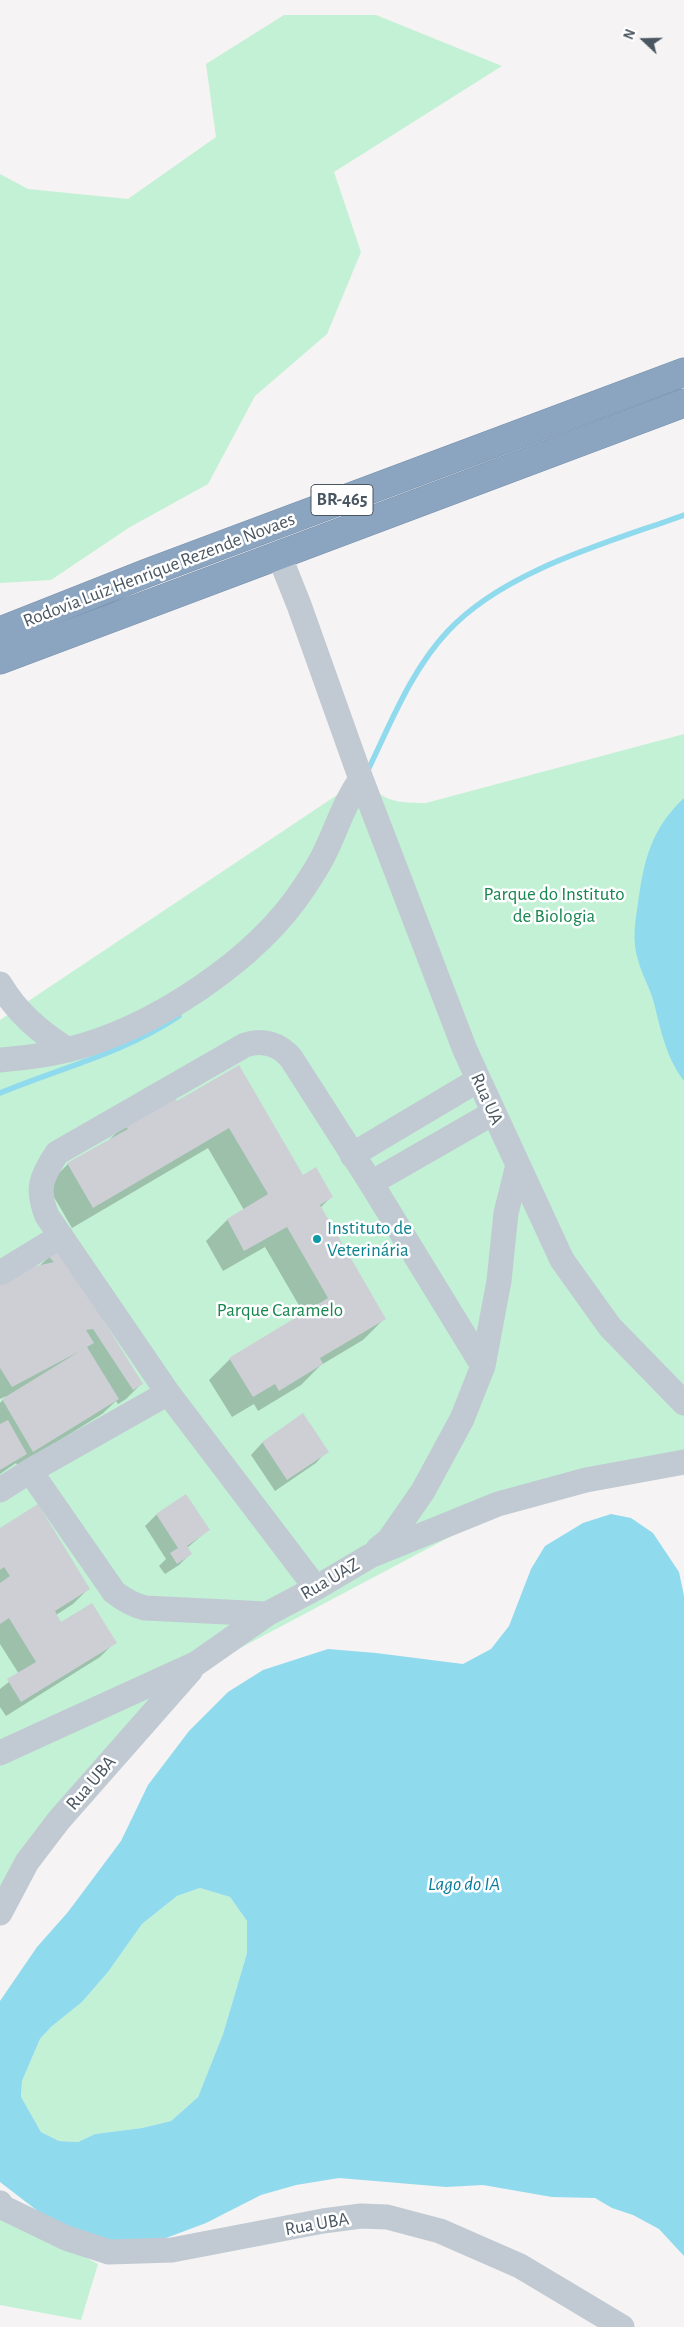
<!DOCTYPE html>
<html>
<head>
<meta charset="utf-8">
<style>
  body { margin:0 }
  #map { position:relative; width:684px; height:2327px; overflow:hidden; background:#f5f3f3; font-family:"Alegreya Sans",sans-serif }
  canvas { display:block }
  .north { position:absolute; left:619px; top:15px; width:50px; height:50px; -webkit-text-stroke:4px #fff; paint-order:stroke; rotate:291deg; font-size:14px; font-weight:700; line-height:20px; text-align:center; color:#4a5661 }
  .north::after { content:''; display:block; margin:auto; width:18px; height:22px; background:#4a5661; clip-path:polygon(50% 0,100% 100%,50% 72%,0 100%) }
</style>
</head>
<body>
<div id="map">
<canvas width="684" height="2327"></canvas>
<div class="north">N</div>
</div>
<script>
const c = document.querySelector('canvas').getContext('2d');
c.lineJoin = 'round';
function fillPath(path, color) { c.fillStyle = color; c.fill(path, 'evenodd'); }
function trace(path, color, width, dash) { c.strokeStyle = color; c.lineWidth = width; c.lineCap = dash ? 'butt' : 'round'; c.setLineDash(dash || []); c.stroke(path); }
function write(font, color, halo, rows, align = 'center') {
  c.font = font + ' "Alegreya Sans",sans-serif'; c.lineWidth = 5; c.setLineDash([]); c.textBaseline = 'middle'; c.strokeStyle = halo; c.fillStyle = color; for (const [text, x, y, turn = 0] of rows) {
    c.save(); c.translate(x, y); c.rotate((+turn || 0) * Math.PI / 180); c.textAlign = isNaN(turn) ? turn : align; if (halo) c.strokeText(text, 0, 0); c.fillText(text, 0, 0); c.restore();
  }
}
fillPath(new Path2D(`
  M 284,15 L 376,15 L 502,66 L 334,172 L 361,252 L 327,334 L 255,396 L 208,484 L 130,527 L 51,580 L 0,583 L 0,174 L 28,189 L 128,199 L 216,137 L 206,64 Z
  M 684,734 L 684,1466 L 491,1515 L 212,1663 L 0,1893 L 0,1020 L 361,779 C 385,801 393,803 426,803 Z
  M 200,1888 L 230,1897 L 247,1921 L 247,1953 L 223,2034 L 198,2097 L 171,2121 L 142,2128 L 95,2134 L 78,2142 L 59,2141 L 41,2132 L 21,2098 L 22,2081 L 40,2039 L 51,2027 L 82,2002 L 108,1972 L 142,1924 L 177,1896 Z
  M 0,2208 L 62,2245 L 98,2264 L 81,2320 L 0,2305 Z`), '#c3f1d5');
fillPath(new Path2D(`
  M 684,798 L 684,1081 C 666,1057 661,1031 654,1003 C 650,988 642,975 638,960 C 632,941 635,922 638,903 C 644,860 651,829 684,798 Z
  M 611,1514 L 631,1518 L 653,1533 L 679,1572 L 684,1596 L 684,2256 L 659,2229 L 633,2215 L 612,2208 L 595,2198 L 552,2197 L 483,2185 L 446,2187 L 339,2178 L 296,2185 L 261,2195 L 206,2223 L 158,2241 L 108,2246 L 52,2222 L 0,2182 L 0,2001 L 37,1947 L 68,1912 L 121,1841 L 148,1785 L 189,1731 L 228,1692 L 263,1670 L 328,1649 L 376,1653 L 463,1664 L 491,1649 L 509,1626 L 531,1569 L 545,1546 L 583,1523 ZM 200,1888 L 230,1897 L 247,1921 L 247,1953 L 223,2034 L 198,2097 L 171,2121 L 142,2128 L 95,2134 L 78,2142 L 59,2141 L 41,2132 L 21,2097 L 22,2081 L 40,2039 L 51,2027 L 82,2002 L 108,1972 L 142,1924 L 177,1896 Z`), '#90daee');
fillPath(new Path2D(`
  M 239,1067 L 302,1177 L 331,1197 L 320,1208 L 384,1319 L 363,1340 L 321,1365 L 301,1385 L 258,1411 L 254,1404 L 232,1417 L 209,1380 L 230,1359 L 304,1314 L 265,1247 L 223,1271 L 206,1241 L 227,1220 L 244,1210 L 208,1148 L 72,1228 L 47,1185 L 68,1164 L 108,1141 L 125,1124 L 176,1102 Z
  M 58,1249 L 141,1384 L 126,1399 L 118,1404 L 116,1401 L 102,1414 L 18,1466 L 16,1463 L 0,1474 L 0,1403 L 6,1396 L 0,1399 L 0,1275 L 38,1267 Z
  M 303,1415 L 327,1451 L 316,1463 L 275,1491 L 251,1455 L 262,1443 Z
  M 186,1496 L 208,1530 L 187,1548 L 190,1554 L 179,1565 L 165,1574 L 159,1566 L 166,1559 L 145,1526 L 156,1515 Z
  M 0,1530 L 88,1589 L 73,1604 L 56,1615 L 61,1623 L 115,1642 L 100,1657 L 6,1716 L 0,1707 L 0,1689 L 19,1674 L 0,1644 Z`), '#0003');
trace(new Path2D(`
  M 367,772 C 390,725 411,670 448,631 C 505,570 607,543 684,515
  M 0,1093 C 60,1068 124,1053 179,1016`), '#90daee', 5.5);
fillPath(new Path2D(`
  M 239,1065 L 303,1175 L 316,1167 L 333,1197 L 320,1205 L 386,1319 L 320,1358 L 323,1364 L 279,1391 L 275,1384 L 253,1397 L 229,1358 L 328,1298 L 287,1227 L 244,1251 L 227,1219 L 268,1194 L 229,1128 L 93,1208 L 67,1163 L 128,1129 L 124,1123 L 173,1094 L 177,1101 Z
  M 58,1247 L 143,1384 L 133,1390 L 93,1329 L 86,1330 L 94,1343 L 87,1347 L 119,1399 L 33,1452 L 2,1399 L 80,1351 L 12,1387 L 0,1368 L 0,1274 L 54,1262 L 48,1256 Z
  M 303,1413 L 329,1452 L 287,1480 L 262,1442 Z
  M 8,1420 L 27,1454 L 0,1470 L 0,1424 Z
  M 186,1494 L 210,1530 L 187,1546 L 192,1554 L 177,1564 L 170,1553 L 178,1548 L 156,1514 Z
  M 38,1504 L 90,1589 L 55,1611 L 61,1622 L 92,1603 L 117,1643 L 21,1702 L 7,1679 L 36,1662 L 9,1618 L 0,1624 L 0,1583 L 10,1576 L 4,1567 L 0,1570 L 0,1528 Z`), '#cdcfd5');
const highway = new Path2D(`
  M 0,631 L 147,573 L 684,372
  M 0,660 L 684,403`);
trace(highway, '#7690ad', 29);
trace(new Path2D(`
  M 279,555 L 299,605 L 361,779 L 465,1050 L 562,1260 L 610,1327 L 684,1403
  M 0,984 C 17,1013 40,1032 68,1050
  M 0,1060 C 23,1058 45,1056 67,1050 C 153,1029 257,960 305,886 C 313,874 321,862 326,850 C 338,825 345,801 361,779
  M 352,1155 L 478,1080
  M 371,1183 L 493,1113
  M 0,1273 L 61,1236
  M 30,1471 L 114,1592 C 124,1600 133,1605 145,1608 L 267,1614
  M 0,1490 L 30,1471 L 168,1393
  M 378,1549 L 389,1540 L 423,1491 L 462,1419 L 483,1366 L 499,1281 L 506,1213 L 518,1165
  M 316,1588 L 168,1393 L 47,1216 C 36,1189 41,1177 57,1153 L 245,1045 C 263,1039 279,1044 291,1058 L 371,1183 L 483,1366
  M 0,1753 L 197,1663 L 267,1614 L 316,1588 L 370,1556 L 498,1504 L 586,1480 L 684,1462
  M 0,1913 L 27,1862 L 59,1820 L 191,1670
  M 0,2203 L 4,2208 L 66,2238 L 109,2252 L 172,2250 L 323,2221 L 361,2216 L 387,2217 L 440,2231 L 520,2266 L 622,2327`), '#c1cad2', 25);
trace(highway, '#8ba5c1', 28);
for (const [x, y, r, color] of [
  [317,1239,5,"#0f9aa8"]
]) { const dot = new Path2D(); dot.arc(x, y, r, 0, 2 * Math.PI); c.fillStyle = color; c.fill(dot); trace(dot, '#fff', 2); }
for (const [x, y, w] of [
  [342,500,62]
]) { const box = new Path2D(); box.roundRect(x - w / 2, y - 15.5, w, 31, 4); c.fillStyle = '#fff'; c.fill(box); trace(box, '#4a5661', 1); }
write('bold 18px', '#4a5661', null, [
  ["BR-465",342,500]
]);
write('19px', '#4a5661', '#fff', [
  ["Rodovia Luiz Henrique Rezende Novaes",159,570,-21],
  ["Rua UA",487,1099,66],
  ["Rua UAZ",330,1579,-30],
  ["Rua UBA",91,1783,-49],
  ["Rua UBA",317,2224,-10]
]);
write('19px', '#17864f', '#fff', [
  ["Parque do Instituto",554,894],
  ["de Biologia",554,916],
  ["Parque Caramelo",280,1310]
]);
write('19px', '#0d838f', '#fff', [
  ["Instituto de",327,1228],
  ["Veterinária",327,1250]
], 'left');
write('italic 20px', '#0c7c9b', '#fff', [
  ["Lago do IA",464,1884]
]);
</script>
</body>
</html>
